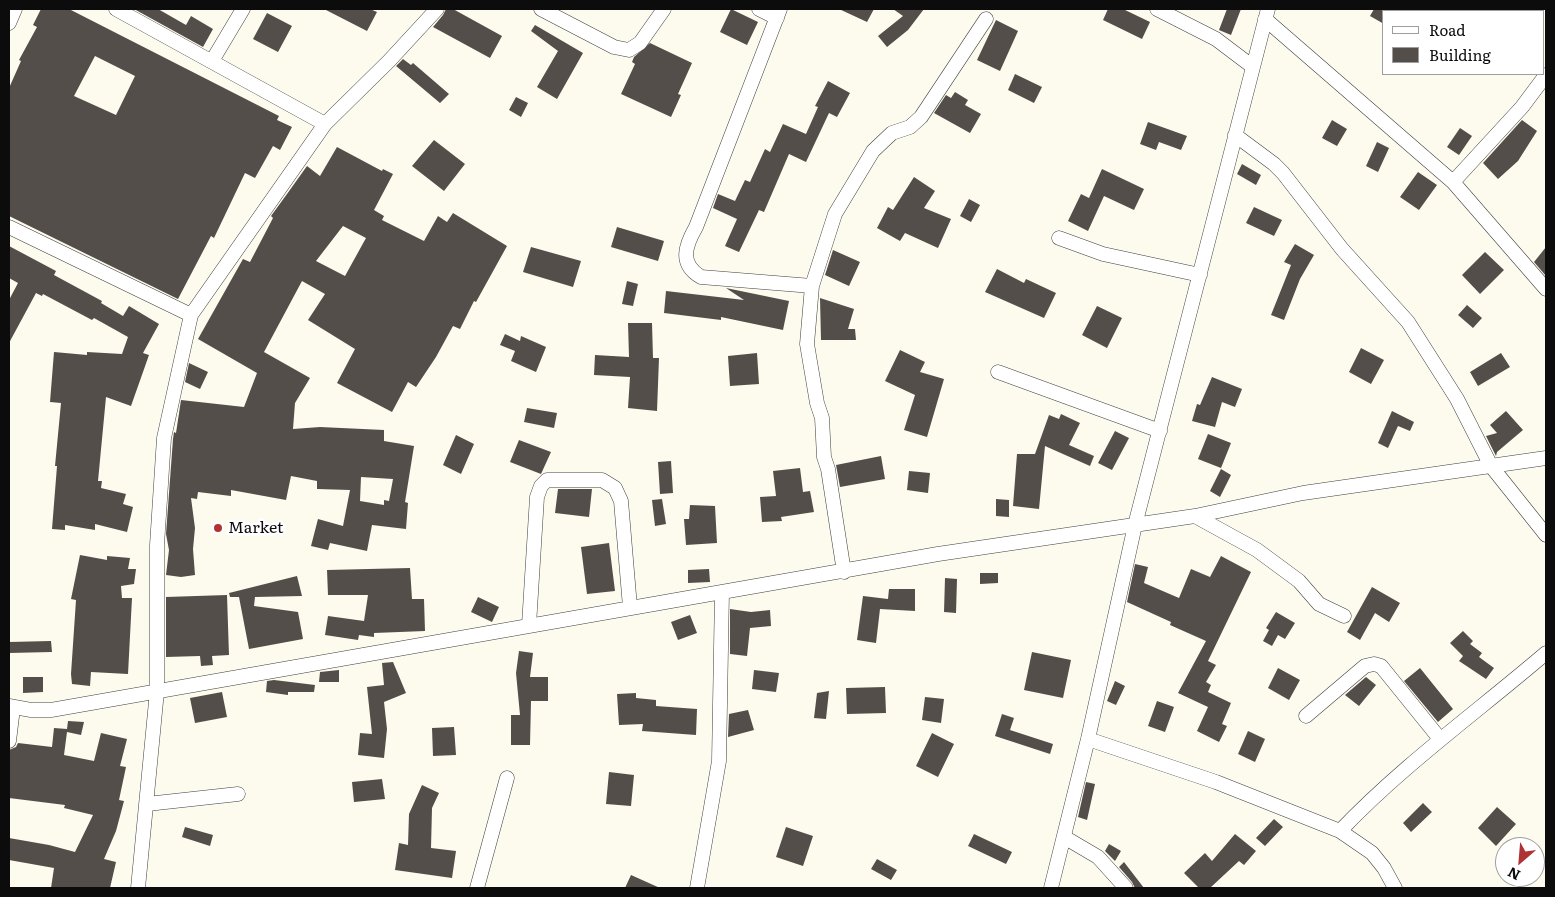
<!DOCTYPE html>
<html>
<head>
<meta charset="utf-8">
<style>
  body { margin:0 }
  #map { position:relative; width:1555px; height:897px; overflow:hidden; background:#fdfbed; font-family:Literata,serif }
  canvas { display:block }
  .frame { position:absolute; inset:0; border:10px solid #0c0c0c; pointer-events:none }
  .legend { position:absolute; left:1382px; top:10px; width:162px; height:65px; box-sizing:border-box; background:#fff; border:1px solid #9e9e9e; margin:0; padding:6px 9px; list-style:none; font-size:15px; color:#0c0c0c }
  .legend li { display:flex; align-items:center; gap:10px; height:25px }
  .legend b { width:25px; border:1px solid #9e9e9e }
  .north { position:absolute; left:1495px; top:837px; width:50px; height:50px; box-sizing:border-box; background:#fff; border:1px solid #9e9e9e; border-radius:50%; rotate:207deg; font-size:14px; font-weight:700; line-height:20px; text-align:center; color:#0c0c0c }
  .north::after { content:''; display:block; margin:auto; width:18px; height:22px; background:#af3235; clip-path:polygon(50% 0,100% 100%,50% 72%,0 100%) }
</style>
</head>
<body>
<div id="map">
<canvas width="1555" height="897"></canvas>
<div class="frame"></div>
<ul class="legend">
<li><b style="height:6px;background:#fff"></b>Road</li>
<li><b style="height:14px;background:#544e4a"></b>Building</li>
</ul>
<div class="north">N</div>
</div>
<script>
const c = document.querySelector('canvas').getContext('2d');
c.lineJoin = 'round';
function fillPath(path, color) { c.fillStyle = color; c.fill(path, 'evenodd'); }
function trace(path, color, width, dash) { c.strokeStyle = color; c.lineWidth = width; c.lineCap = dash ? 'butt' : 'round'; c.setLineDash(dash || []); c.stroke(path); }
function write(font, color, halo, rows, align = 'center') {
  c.font = font + ' Literata,serif'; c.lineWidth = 5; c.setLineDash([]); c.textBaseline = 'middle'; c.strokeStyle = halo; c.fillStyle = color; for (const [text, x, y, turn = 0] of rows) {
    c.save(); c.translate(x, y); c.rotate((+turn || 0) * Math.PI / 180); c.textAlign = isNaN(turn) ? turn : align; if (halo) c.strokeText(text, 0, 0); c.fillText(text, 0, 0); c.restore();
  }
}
fillPath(new Path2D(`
  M 41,9 L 69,9 L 279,116 L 277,120 L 292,127 L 280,150 L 273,146 L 255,178 L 245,173 L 214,238 L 211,236 L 178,299 L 9,216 L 9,88 L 21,61 L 19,60 L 37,27 L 33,25 ZM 95,56 L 135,76 L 116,115 L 74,96 Z
  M 134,9 L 158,9 L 186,25 L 191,16 L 213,29 L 203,47 Z
  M 324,9 L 370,9 L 377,12 L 367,31 Z
  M 446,9 L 453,9 L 502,36 L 490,58 L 433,27 L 443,15 Z
  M 731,9 L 758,22 L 747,45 L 720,32 Z
  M 839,9 L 874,9 L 867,22 Z
  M 893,9 L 924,9 L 908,30 L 887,47 L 878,36 L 903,16 Z
  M 1108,9 L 1123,9 L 1150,22 L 1142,39 L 1103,20 Z
  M 1227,9 L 1241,9 L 1231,35 L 1219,30 Z
  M 1374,9 L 1384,9 L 1384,24 L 1370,16 Z
  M 267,13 L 292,26 L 278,52 L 253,39 Z
  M 996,20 L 1018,31 L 1000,71 L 977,60 Z
  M 535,25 L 583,53 L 557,99 L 537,87 L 558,51 L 531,31 Z
  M 650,43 L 692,63 L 678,94 L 681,95 L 671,117 L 621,94 L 635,64 L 632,62 L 634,57 Z
  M 403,59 L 411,65 L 413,63 L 449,94 L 440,103 L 396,66 Z
  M 1015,74 L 1042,87 L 1034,103 L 1008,90 Z
  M 828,81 L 850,93 L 837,117 L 829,113 L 806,162 L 789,154 L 764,212 L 759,210 L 739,252 L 725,246 L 737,219 L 713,208 L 718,194 L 735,201 L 745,180 L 750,182 L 765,149 L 770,152 L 783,124 L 806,134 L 818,107 L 815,106 Z
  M 955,92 L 968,100 L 965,105 L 981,114 L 970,133 L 934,113 L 946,95 L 951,98 Z
  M 516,97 L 528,103 L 521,117 L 509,110 Z
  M 1332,120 L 1347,129 L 1337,146 L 1322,138 Z
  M 1522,120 L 1537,131 L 1518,161 L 1498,179 L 1483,163 Z
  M 1148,122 L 1187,136 L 1181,150 L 1159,142 L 1156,150 L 1140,144 Z
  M 1460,128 L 1472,136 L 1459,155 L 1447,147 Z
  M 434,140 L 465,164 L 444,191 L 412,166 Z
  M 1377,142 L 1389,148 L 1378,172 L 1366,166 Z
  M 337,147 L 382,171 L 383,169 L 393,174 L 374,210 L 384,216 L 382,220 L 424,241 L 438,216 L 447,222 L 453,213 L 507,246 L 476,302 L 474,301 L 460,329 L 453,326 L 436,357 L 416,387 L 408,382 L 392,412 L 337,383 L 355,349 L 308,320 L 325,294 L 302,281 L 264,352 L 310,378 L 295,403 L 293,429 L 320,427 L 384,430 L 384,441 L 414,446 L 405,502 L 408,503 L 406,529 L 372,525 L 367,551 L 330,543 L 328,550 L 311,546 L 318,519 L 343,526 L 350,490 L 317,489 L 317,481 L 291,476 L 286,500 L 231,490 L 231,496 L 198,492 L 197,499 L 191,498 L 195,528 L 193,549 L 195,575 L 181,577 L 166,575 L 169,550 L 166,534 L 173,439 L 174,432 L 176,433 L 181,400 L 244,407 L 257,373 L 198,339 L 243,259 L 250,262 L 273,218 L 271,216 L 287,194 L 307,166 L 320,176 ZM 343,226 L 366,238 L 345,276 L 316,261 ZM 361,477 L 393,479 L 389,501 L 384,500 L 384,505 L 360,501 Z
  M 1242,164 L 1261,175 L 1256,185 L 1237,174 Z
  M 1102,169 L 1144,189 L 1134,210 L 1104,196 L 1088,231 L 1068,221 L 1081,194 L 1089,198 Z
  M 1418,172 L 1437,185 L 1419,210 L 1400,197 Z
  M 914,177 L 935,191 L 924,208 L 951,219 L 938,248 L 905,233 L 900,241 L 877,228 L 888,207 L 893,210 Z
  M 969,199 L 980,205 L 971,222 L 960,216 Z
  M 1254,207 L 1282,220 L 1274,236 L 1246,223 Z
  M 617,227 L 664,241 L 658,261 L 611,247 Z
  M 1295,244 L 1314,255 L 1300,279 L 1284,320 L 1271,315 L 1291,265 L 1284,262 Z
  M 9,246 L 56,271 L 54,275 L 102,301 L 101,303 L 123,316 L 129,306 L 159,324 L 143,353 L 149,355 L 131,406 L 106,397 L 98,481 L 102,481 L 101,488 L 126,494 L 123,504 L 133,507 L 127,532 L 95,524 L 95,530 L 65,525 L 65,530 L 52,529 L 57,466 L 55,466 L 61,403 L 50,402 L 54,352 L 87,355 L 87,352 L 122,354 L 128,337 L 94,318 L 92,320 L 43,294 L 42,296 L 36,293 L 9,343 L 9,300 L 18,283 L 9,278 Z
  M 531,247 L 581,261 L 573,287 L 523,272 Z
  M 1546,247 L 1546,276 L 1534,262 Z
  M 833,250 L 860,262 L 849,286 L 825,275 Z
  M 1485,252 L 1504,270 L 1480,294 L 1462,275 Z
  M 997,269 L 1024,283 L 1026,279 L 1056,293 L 1044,318 L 985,292 Z
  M 627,281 L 638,284 L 633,306 L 622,304 Z
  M 726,288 L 789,301 L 783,330 L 721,317 L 721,320 L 664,313 L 666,291 L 744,300 Z
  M 820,298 L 854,309 L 848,329 L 855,329 L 856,340 L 821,340 Z
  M 1467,305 L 1482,318 L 1473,328 L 1458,315 Z
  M 1097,306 L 1122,318 L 1107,348 L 1082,335 Z
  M 628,323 L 652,323 L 653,358 L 659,358 L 657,411 L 628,408 L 630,377 L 594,375 L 595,355 L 629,357 Z
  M 505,334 L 520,341 L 521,336 L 546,347 L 536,372 L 511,361 L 515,351 L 500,345 Z
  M 1361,348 L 1384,360 L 1371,384 L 1349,372 Z
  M 900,350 L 925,362 L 920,372 L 944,379 L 927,437 L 904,430 L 915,395 L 885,381 Z
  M 757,353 L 759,384 L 730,386 L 728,356 Z
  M 1501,353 L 1510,367 L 1478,386 L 1470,372 Z
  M 189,363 L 208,372 L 200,389 L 185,382 Z
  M 1212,377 L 1242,389 L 1235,407 L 1222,402 L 1215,427 L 1192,421 L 1197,404 L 1200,405 Z
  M 527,408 L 557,413 L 554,428 L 524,422 Z
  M 1392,411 L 1414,422 L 1410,431 L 1398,426 L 1388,448 L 1378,443 Z
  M 1506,411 L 1523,430 L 1497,452 L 1496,456 L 1486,436 L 1497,433 L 1490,425 Z
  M 1061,414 L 1080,423 L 1069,445 L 1094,456 L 1090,466 L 1045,446 L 1039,509 L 1013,506 L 1017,454 L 1035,454 L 1049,415 L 1059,419 Z
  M 1115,431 L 1129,438 L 1112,470 L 1098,463 Z
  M 1208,434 L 1231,443 L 1221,468 L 1198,459 Z
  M 456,435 L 474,444 L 461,474 L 443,465 Z
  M 519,440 L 551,452 L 541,474 L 510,462 Z
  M 881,456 L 885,479 L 840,487 L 836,465 Z
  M 671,461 L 673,493 L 660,494 L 658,462 Z
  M 800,468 L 803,492 L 810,491 L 814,512 L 781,517 L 782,521 L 762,522 L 760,497 L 776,496 L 773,471 Z
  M 1221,469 L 1231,475 L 1220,497 L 1210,491 Z
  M 909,471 L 930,473 L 928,493 L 907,490 Z
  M 558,489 L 592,489 L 589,517 L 555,513 Z
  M 662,499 L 666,524 L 655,526 L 652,500 Z
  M 996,499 L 1009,500 L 1009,517 L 996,516 Z
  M 690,505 L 715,506 L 717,543 L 686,545 L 684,519 L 689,519 Z
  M 609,543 L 615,591 L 587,594 L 581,547 Z
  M 80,555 L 107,560 L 107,556 L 130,558 L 128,569 L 136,569 L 134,584 L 121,586 L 122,598 L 132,598 L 128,674 L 91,672 L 90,686 L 72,684 L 71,674 L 76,600 L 71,599 Z
  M 1221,556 L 1251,572 L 1208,661 L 1216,665 L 1206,682 L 1211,685 L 1208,692 L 1231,703 L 1222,724 L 1227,726 L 1219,742 L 1197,731 L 1208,707 L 1178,693 L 1206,641 L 1170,625 L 1171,622 L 1127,602 L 1135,564 L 1148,567 L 1144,583 L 1179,598 L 1191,569 L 1210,577 Z
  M 410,568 L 412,599 L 424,599 L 425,631 L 374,633 L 374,637 L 359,635 L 358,640 L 325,635 L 328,616 L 364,621 L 368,595 L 328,595 L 327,570 Z
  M 709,569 L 710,582 L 688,583 L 688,570 Z
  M 980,573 L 998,573 L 998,583 L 980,584 Z
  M 297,576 L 302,596 L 255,597 L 254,606 L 298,612 L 303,639 L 249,649 L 239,597 L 230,597 L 229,593 Z
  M 945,578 L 957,579 L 956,613 L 944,612 Z
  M 1372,587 L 1400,603 L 1389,622 L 1375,613 L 1360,640 L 1347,632 Z
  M 889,589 L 915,589 L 915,611 L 880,609 L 876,643 L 857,640 L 863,596 L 888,599 Z
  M 227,595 L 229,655 L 212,656 L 213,665 L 201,666 L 200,656 L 166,657 L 166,597 Z
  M 478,597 L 499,607 L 492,622 L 471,612 Z
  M 730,609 L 751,612 L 770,610 L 771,626 L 750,628 L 747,656 L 730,654 Z
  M 1276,612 L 1295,623 L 1285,639 L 1278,635 L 1272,646 L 1263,641 L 1269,630 L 1266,628 Z
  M 690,615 L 697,633 L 678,640 L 671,622 Z
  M 1463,631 L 1473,641 L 1470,644 L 1482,653 L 1479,657 L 1494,668 L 1486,679 L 1459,661 L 1463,656 L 1450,643 Z
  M 51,641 L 52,652 L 9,653 L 9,642 Z
  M 519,651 L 533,653 L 530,677 L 548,677 L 548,701 L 531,701 L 530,745 L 511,745 L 511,715 L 520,715 L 516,673 Z
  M 1032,652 L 1071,660 L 1063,698 L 1024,690 Z
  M 393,662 L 406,693 L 384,702 L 387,729 L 384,758 L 358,755 L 360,733 L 372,734 L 367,687 L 384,685 L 382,663 Z
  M 1278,668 L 1300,680 L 1289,700 L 1268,688 Z
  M 1420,668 L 1453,709 L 1438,722 L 1404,681 Z
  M 339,670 L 339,682 L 319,682 L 320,672 Z
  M 754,670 L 779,673 L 776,692 L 752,689 Z
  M 23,677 L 43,677 L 43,692 L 23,693 Z
  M 1366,677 L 1376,685 L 1359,706 L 1345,695 Z
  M 274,680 L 315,685 L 314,692 L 288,692 L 288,695 L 266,692 L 267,681 Z
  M 1115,681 L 1125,686 L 1116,705 L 1107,701 Z
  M 885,687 L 886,713 L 847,714 L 846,688 Z
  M 829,691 L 826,719 L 814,718 L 817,693 Z
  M 222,692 L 227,717 L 195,723 L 190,698 Z
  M 636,693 L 636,698 L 656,700 L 656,706 L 697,709 L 696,735 L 642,731 L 643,724 L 619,725 L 617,694 Z
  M 925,697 L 944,699 L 941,723 L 922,720 Z
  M 1157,701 L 1174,707 L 1165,732 L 1148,726 Z
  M 748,710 L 754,730 L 728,737 L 729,714 Z
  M 1002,714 L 1014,718 L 1010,730 L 1053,744 L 1050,754 L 995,736 Z
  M 68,721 L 84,722 L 81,735 L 67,732 L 64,755 L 94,761 L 101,733 L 127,739 L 120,766 L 126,767 L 119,800 L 124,801 L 116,831 L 104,859 L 116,862 L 110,888 L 51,888 L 54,868 L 9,860 L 9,838 L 49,845 L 75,852 L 93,815 L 64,808 L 65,805 L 9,798 L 9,750 L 16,747 L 18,743 L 52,747 L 54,728 L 67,729 Z
  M 454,727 L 456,755 L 433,756 L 432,728 Z
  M 1248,731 L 1265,739 L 1255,762 L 1238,754 Z
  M 932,733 L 954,744 L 938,777 L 916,766 Z
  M 609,772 L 634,775 L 631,806 L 606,804 Z
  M 382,779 L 385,799 L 354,802 L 352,782 Z
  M 1086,782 L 1095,784 L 1087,820 L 1078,817 Z
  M 422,785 L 439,793 L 432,808 L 431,848 L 456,851 L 452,878 L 395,870 L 399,843 L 408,845 L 409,814 Z
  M 1423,803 L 1432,812 L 1411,832 L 1403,823 Z
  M 1497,807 L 1516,824 L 1496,846 L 1478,828 Z
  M 1274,819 L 1283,827 L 1265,846 L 1256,838 Z
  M 185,827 L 213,835 L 210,846 L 182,837 Z
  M 786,827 L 813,836 L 803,866 L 776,857 Z
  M 974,834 L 1012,852 L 1006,864 L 968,846 Z
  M 1235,834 L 1256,851 L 1244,865 L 1239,861 L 1210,888 L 1199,888 L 1184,873 L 1205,853 L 1212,861 Z
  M 1109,844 L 1121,851 L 1115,861 L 1105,851 Z
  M 877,859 L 897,870 L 891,880 L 871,869 Z
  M 1124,862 L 1144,888 L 1135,888 L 1132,882 L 1119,867 Z
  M 631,875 L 660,888 L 625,888 Z`), '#544e4a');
const street = new Path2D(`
  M 116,9 L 325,124
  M 541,9 L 614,47 L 629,50 L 640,43 L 664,9
  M 759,9 L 777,18
  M 780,9 L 696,227 C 685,246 679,264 701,277 L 812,286
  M 1157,9 L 1216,39 L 1253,67
  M 1265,19 L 1453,182 L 1546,289
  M 9,23 L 15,9
  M 212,61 L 243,9
  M 1235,135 L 1274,164 L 1283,173 L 1342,249 L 1408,322 L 1457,399 L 1491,466 L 1546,535
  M 1453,182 L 1522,107 L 1546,75
  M 9,227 L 191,315
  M 1059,238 L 1103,254 L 1200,275
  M 998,372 L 1160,431
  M 1195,516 L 1257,550 L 1299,581 L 1319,604 L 1344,616
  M 844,572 L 828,469 L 824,457 L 822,418 L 817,403 L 807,344 L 812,286 L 835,214 L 873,151 L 892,133 L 910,127 L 921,117 L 986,19
  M 529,625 L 537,497 L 541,486 L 547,480 L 602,480 L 615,488 L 621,501 L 630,607
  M 9,706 L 31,710 L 51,710 L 938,554 L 1195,516 L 1303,493 L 1546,458
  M 1306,716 L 1365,666 L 1374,664 L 1381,666 L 1440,739
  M 1088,739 L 1216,782 L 1340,831 L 1372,853 L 1384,868 L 1395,888
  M 9,741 L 13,708
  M 147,804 L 238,794
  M 1340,831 C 1403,765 1477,712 1546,653
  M 1064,837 L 1098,857 L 1126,888
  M 138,888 L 157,691 L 157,545 L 164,438 L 191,315 L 325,124 L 389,61 L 437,9
  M 477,888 L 507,778
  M 697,888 L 719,761 L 722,592
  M 1051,888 L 1088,739 L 1135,525 L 1268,9`);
trace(street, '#3f3f3f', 15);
trace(street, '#fff', 14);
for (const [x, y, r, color] of [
  [218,528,5,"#af3235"]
]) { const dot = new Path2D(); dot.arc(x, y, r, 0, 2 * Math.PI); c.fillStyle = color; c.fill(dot); trace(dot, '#fff', 2); }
write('16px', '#0c0c0c', '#fff', [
  ["Market",228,528]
], 'left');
</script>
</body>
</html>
